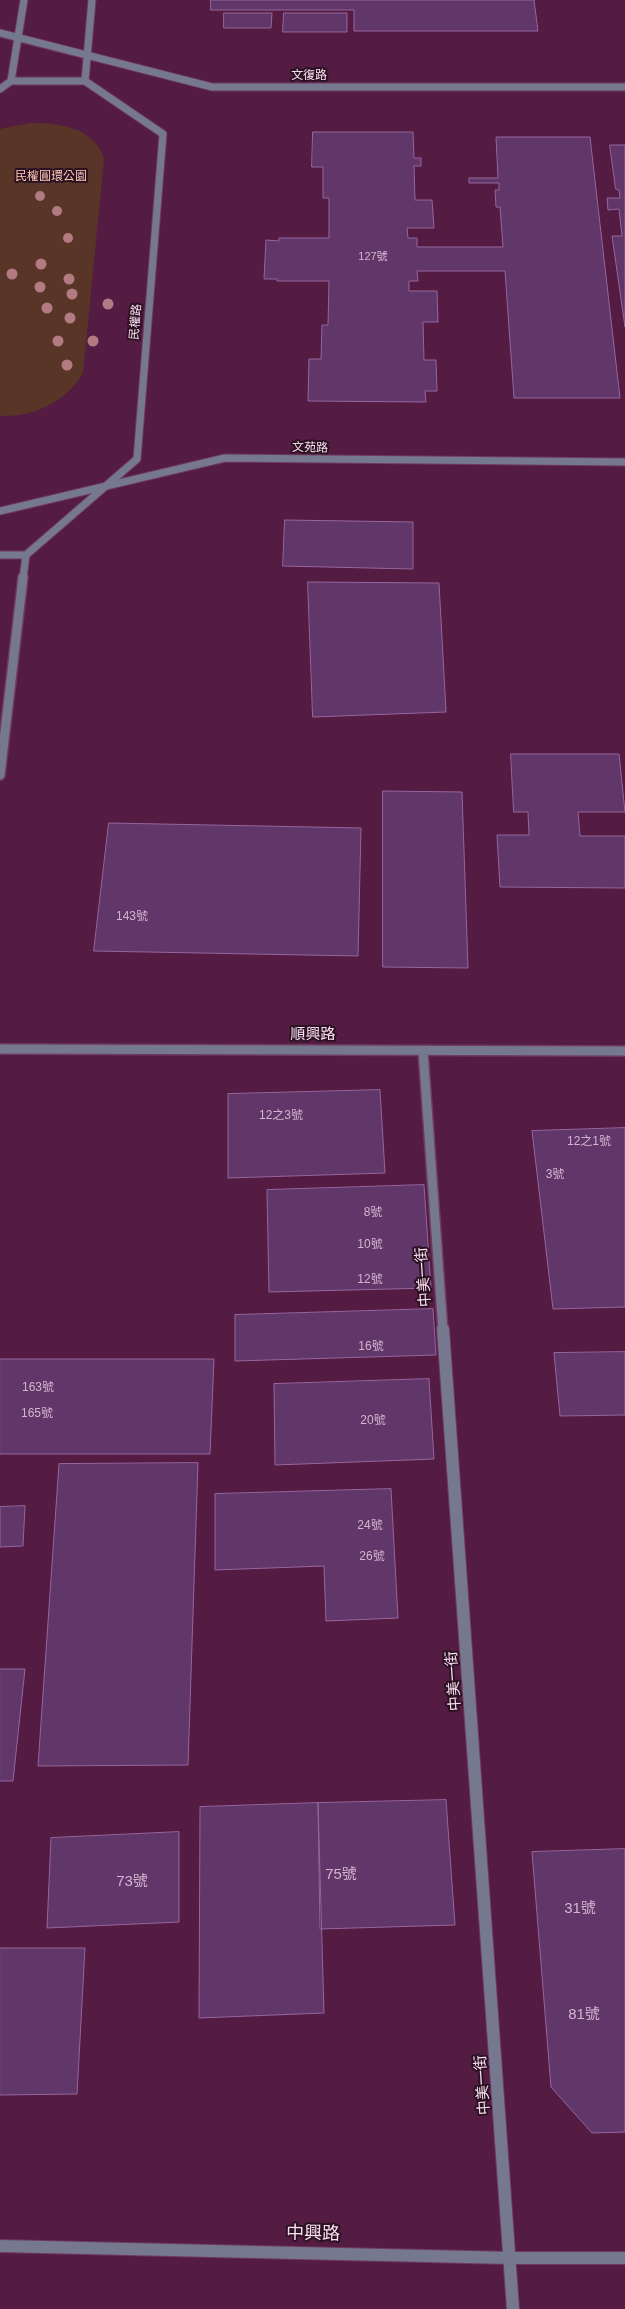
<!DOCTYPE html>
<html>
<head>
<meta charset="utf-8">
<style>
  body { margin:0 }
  canvas { display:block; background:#541b43 }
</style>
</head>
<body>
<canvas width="625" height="2309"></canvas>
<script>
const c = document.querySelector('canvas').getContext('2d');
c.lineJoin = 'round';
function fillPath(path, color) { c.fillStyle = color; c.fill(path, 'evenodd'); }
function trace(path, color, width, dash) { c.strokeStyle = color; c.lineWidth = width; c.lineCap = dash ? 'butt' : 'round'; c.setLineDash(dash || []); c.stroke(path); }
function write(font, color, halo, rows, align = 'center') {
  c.font = font + ' Arial,"Noto Sans TC",sans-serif'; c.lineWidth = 4; c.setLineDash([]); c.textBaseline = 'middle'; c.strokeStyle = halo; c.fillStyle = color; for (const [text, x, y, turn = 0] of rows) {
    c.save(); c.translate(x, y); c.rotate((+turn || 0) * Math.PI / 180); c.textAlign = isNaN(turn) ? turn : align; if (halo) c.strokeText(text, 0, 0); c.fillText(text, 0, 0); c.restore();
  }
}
fillPath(new Path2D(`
  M 30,123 C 59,123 94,127 104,159 L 83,373 C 66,402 34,417 0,416 L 0,129 Z`), '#593527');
const building = new Path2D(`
  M 211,0 L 534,0 L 538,31 L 354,31 L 354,10 L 211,10 Z
  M 224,13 L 272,13 L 271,28 L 224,28 Z
  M 284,13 L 347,13 L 347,32 L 283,32 Z
  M 313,132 L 413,132 L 414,158 L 421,158 L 421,166 L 414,166 L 415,200 L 432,200 L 434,228 L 407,228 L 408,238 L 417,238 L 417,247 L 503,247 L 500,207 L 496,207 L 495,190 L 499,190 L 499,183 L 469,183 L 469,178 L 498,178 L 496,137 L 590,137 L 620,398 L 514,398 L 505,271 L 417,271 L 418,281 L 409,281 L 409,291 L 437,291 L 438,322 L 423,322 L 424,360 L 436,360 L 437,391 L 425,391 L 426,402 L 308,401 L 309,359 L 321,359 L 322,325 L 328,325 L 329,281 L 277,281 L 277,279 L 264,279 L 266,240 L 279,241 L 279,238 L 329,238 L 329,198 L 323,198 L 323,167 L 312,167 Z
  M 610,145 L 625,145 L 625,327 L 612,236 L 622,236 L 619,209 L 608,210 L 607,198 L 620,198 L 619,190 L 616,189 Z
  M 285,520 L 413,522 L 413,569 L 283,566 Z
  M 308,582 L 439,583 L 446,712 L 313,717 Z
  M 511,754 L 619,754 L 625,812 L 578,812 L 580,836 L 625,836 L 625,888 L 500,887 L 497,835 L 529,835 L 528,812 L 514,812 Z
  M 383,791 L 462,792 L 468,968 L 383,967 Z
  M 109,823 L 361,828 L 358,956 L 94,951 Z
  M 380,1090 L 385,1173 L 228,1178 L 228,1094 Z
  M 625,1128 L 625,1307 L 553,1309 L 532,1131 Z
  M 424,1185 L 431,1288 L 269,1292 L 267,1190 Z
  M 433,1309 L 436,1355 L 235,1361 L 235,1315 Z
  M 625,1352 L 625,1415 L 560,1416 L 554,1353 Z
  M 0,1359 L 214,1359 L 210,1454 L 0,1454 Z
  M 429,1379 L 434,1459 L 275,1465 L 274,1384 Z
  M 198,1463 L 188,1765 L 38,1766 L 59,1464 Z
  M 391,1489 L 398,1618 L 326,1621 L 324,1566 L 215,1570 L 215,1494 Z
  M 25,1506 L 23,1546 L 0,1547 L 0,1507 Z
  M 0,1669 L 25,1669 L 13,1781 L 0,1781 Z
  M 446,1800 L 455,1925 L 320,1929 L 318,1803 Z
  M 318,1803 L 324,2013 L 199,2018 L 200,1807 Z
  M 179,1832 L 179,1922 L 47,1928 L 51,1838 Z
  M 625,1849 L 625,2132 L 592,2133 L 551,2087 L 532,1852 Z
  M 0,1948 L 85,1948 L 77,2094 L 0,2095 Z`);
fillPath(building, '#613669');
trace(building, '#95669d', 1);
const streetFar2 = new Path2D(`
  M 0,33 L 212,87 L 625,87
  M 11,81 L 85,81
  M 0,89 L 11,81 L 24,0
  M 0,511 L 225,458 L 625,462
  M 0,555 L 26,555
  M 23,579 L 26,555 L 137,459 L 163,134 L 85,81 L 92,0`);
const streetFar1 = new Path2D(`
  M 0,775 L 23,577
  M 0,1049 L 625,1051
  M 423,1051 L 443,1331`);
const street = new Path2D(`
  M 443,1329 L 513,2309
  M 0,2246 L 511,2258 L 625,2258`);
trace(streetFar2, '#6f3a5f', 9);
trace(streetFar1, '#6f3a5f', 12);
trace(street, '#6f3a5f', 14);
trace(streetFar2, '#75788f', 7);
trace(streetFar1, '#75788f', 9);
trace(street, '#75788f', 12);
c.fillStyle = '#b27b82';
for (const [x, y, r] of [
  [40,196,5],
  [57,211,5],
  [68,238,5],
  [41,264,5.5],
  [12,274,5.5],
  [69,279,5.5],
  [40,287,5.5],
  [72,294,5.5],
  [108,304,5.5],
  [47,308,5.5],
  [70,318,5.5],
  [58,341,5.5],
  [93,341,5.5],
  [67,365,5.5]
]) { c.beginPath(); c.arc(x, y, r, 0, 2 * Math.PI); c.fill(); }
write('11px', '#d4b4ce', null, [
  ["127號",373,257]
]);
write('12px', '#fbdef0', '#2b1223', [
  ["文復路",309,76],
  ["民權路",136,322,-85],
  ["文苑路",310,448,1]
]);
write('12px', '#fec9b5', '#2b1223', [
  ["民權圓環公園",51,177]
]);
write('12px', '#d4b4ce', null, [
  ["143號",132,917],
  ["12之3號",281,1116],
  ["12之1號",589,1142],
  ["3號",555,1175],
  ["8號",373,1213],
  ["10號",370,1245],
  ["12號",370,1280],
  ["16號",371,1347],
  ["163號",38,1388],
  ["165號",37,1414],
  ["20號",373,1421],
  ["24號",370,1526],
  ["26號",372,1557]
]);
write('15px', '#fbdef0', '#2b1223', [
  ["順興路",313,1035],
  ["中美一街",424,1277,-94],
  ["中美一街",454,1681,-94],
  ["中美一街",483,2085,-94]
]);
write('15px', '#d4b4ce', null, [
  ["75號",341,1875],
  ["73號",132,1882],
  ["31號",580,1909],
  ["81號",584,2015]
]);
write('18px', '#fbdef0', '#2b1223', [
  ["中興路",313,2234,1]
]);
</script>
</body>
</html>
